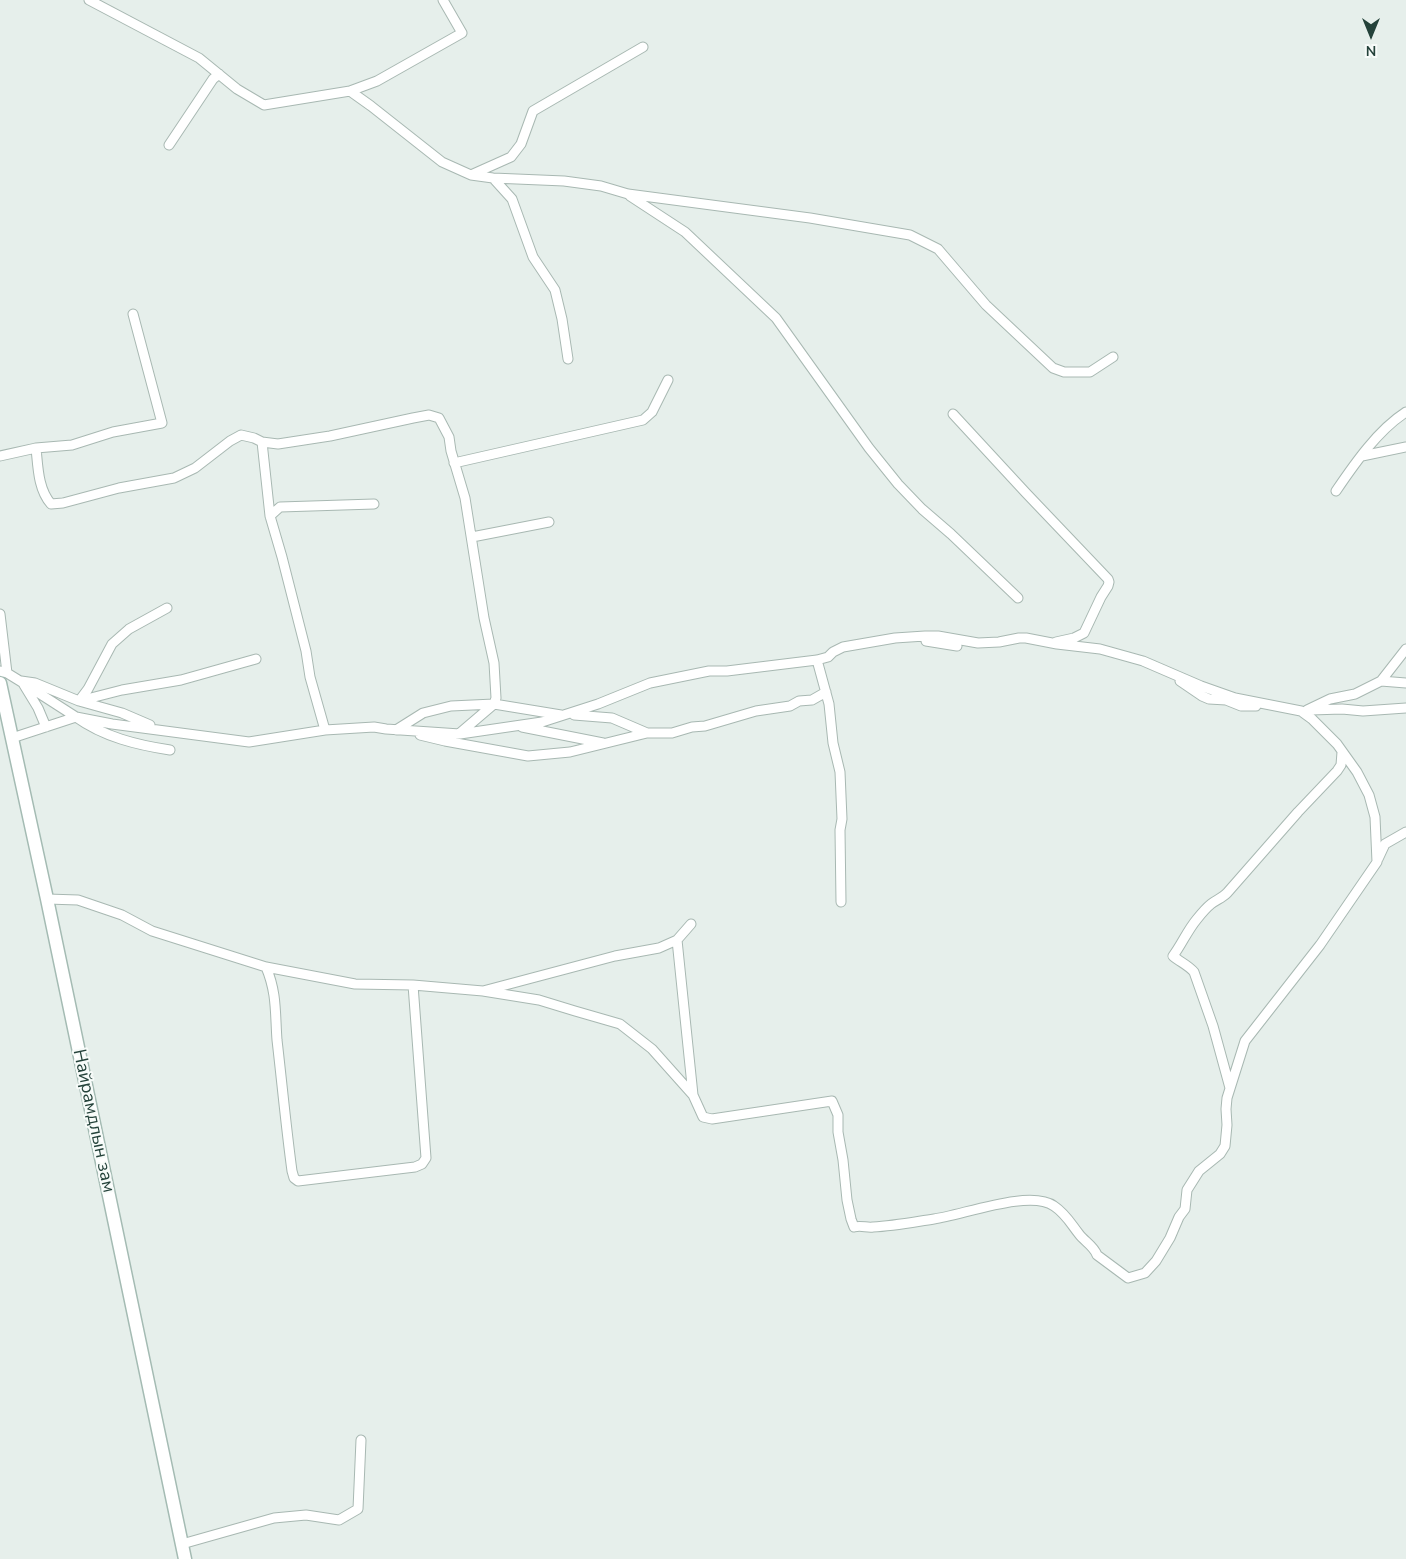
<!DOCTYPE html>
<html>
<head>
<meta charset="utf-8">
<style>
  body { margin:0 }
  #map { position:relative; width:1406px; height:1559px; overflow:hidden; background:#e6efeb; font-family:"Nunito Sans",sans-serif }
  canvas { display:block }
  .north { position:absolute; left:1346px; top:10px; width:50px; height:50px; -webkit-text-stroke:4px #f7fbf9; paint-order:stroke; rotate:180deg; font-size:14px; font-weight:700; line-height:20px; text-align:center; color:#24423a }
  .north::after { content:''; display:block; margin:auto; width:18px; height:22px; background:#24423a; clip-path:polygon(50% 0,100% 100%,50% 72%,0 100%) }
</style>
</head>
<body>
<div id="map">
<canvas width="1406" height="1559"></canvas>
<div class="north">N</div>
</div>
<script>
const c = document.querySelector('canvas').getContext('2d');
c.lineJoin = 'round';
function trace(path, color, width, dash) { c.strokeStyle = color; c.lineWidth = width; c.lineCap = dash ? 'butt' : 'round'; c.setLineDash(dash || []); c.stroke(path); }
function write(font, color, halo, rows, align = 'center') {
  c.font = font + ' "Nunito Sans",sans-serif'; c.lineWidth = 4; c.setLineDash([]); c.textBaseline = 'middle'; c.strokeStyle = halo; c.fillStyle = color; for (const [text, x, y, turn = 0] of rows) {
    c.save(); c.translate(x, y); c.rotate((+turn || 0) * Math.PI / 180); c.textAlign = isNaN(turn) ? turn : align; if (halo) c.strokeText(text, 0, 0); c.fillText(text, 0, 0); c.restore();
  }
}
const minor = new Path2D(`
  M 89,0 L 199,58 L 237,89 L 264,105 L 350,91 L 371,106 L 442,162 L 471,175 L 493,178 L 564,181 L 601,186 L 628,194 L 810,218 L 910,235 L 938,249 L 986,305 L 1053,368 L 1064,372 L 1090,372 L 1113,357
  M 350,91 L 377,81 L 462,33 L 443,0
  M 169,145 L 213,79 L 219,74
  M 473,174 L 511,157 L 521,144 L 533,111 L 643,47
  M 493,178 L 512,199 L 533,257 L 555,290 L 562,319 L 568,359
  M 630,196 L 685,232 L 776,318 L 869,448 L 898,484 L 922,509 L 951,534 L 1018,598
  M 953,414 L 1026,493 L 1108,579 L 1109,582 L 1108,586 L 1101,597 L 1084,633 L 1074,638 L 1056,642
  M 262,442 L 270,516 L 282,557 L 306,651 L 310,677 L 325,730
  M 36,448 C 38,467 38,489 51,504 L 63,503 L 119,488 L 174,478 L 195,468 L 230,441 L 241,435 L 254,438 L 262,442 L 278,444 L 330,436 L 413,418 L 429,415 L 439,418 L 449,437 L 451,451 L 465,498 L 484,618 L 494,663 L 496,698 L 494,704 L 460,733
  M 0,456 L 36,448 L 72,445 L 113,432 L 162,423 L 133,314
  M 1362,456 L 1406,447
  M 454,463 L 643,420 L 652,412 L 668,380
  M 1336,491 C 1355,463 1378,430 1406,412
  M 270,516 L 280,507 L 374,504
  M 472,537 L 549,522
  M 0,614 L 7,673
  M 926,641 L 957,646
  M 817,660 L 829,704 L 833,743 L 840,772 L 842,819 L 840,830 L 841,902
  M 0,671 L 7,673 L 20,681 L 76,717 L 112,724 L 249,742 L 325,730 L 374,727 L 386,729 L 460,734 L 542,722 L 598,704 L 650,683 L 709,671 L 727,671 L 817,660 L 828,657 L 833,652 L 843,647 L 895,638 L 925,636 L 938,636 L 978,643 L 999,642 L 1019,638 L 1026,638 L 1057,644 L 1100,649 L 1143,661 L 1201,686 L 1235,698 L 1301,711 L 1312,719 L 1337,744 L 1357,772 L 1369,795 L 1375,817 L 1377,862 L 1320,945 L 1245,1041 L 1227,1098 L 1226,1109 L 1227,1125 L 1225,1146 L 1220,1154 L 1199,1171 L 1187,1190 L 1185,1209 L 1179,1217 L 1170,1238 L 1156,1261 L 1145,1273 L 1128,1278 L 1097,1255 C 1094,1246 1084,1241 1079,1234 C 1071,1224 1066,1214 1054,1206 C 1030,1189 963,1215 934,1219 C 914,1222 894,1226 873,1227 C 867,1228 861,1225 854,1227 L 851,1219 L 847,1200 L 843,1160 L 838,1132 L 838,1115 L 832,1101 L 712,1119 L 703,1117 L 693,1095 L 652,1049 L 620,1024 L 575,1011 L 539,1000 L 483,991
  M 21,681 L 35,683 L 79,701 L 122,713 L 150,725
  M 1180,681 L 1202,696 L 1209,699 L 1226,700 L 1241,706 L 1256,706
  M 1381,681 L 1406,683
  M 24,685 L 38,708 L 46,727
  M 79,701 L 122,690 L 181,680 L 256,659
  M 79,701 L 88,689 L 112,644 L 129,629 L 167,608
  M 1307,710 L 1330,699 L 1355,694 L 1381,681 L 1406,649
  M 1311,710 L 1342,709 L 1363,711 L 1406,708
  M 574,715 L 612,718 L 647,733 L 672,733 L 692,727 L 705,726 L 756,711 L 790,706 L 799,701 L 812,700 L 826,692
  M 522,727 L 603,743
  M 396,730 L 423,713 L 451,706 L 494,704 L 561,715
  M 420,735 L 445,741 L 528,756 L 570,752 L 647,733
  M 12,738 L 76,717 C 104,737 137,745 170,750
  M 1378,859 L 1385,844 L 1406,832
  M 47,899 L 78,900 L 122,915 L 152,931 L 266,967 L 355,984 L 413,985 L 483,991 L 615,956 L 659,948 L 677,940 L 691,924
  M 677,940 L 693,1095
  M 266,967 C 277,993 275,1013 277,1040 C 282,1083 286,1127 292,1171 L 294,1178 L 298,1181 L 415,1167 L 422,1164 L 426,1158 L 413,985
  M 1230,1088 L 1213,1026 L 1194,972 C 1188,965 1180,962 1173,956 C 1182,944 1187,931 1197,919 C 1201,914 1206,908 1211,904 C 1216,900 1222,898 1227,893 L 1298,812 L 1337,771 L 1341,765 L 1342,752
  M 182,1544 L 274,1518 L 306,1515 L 339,1520 L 358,1509 L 361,1440`);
const secondary = new Path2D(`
  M 0,683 L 47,899 L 185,1559`);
trace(minor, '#a8b8b2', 11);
trace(secondary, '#a4bbb3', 15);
trace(minor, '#fff', 9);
trace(secondary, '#fff', 12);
write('18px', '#24423a', '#f7fbf9', [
  ["Найрамдлын зам",93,1121,78]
]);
</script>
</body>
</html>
